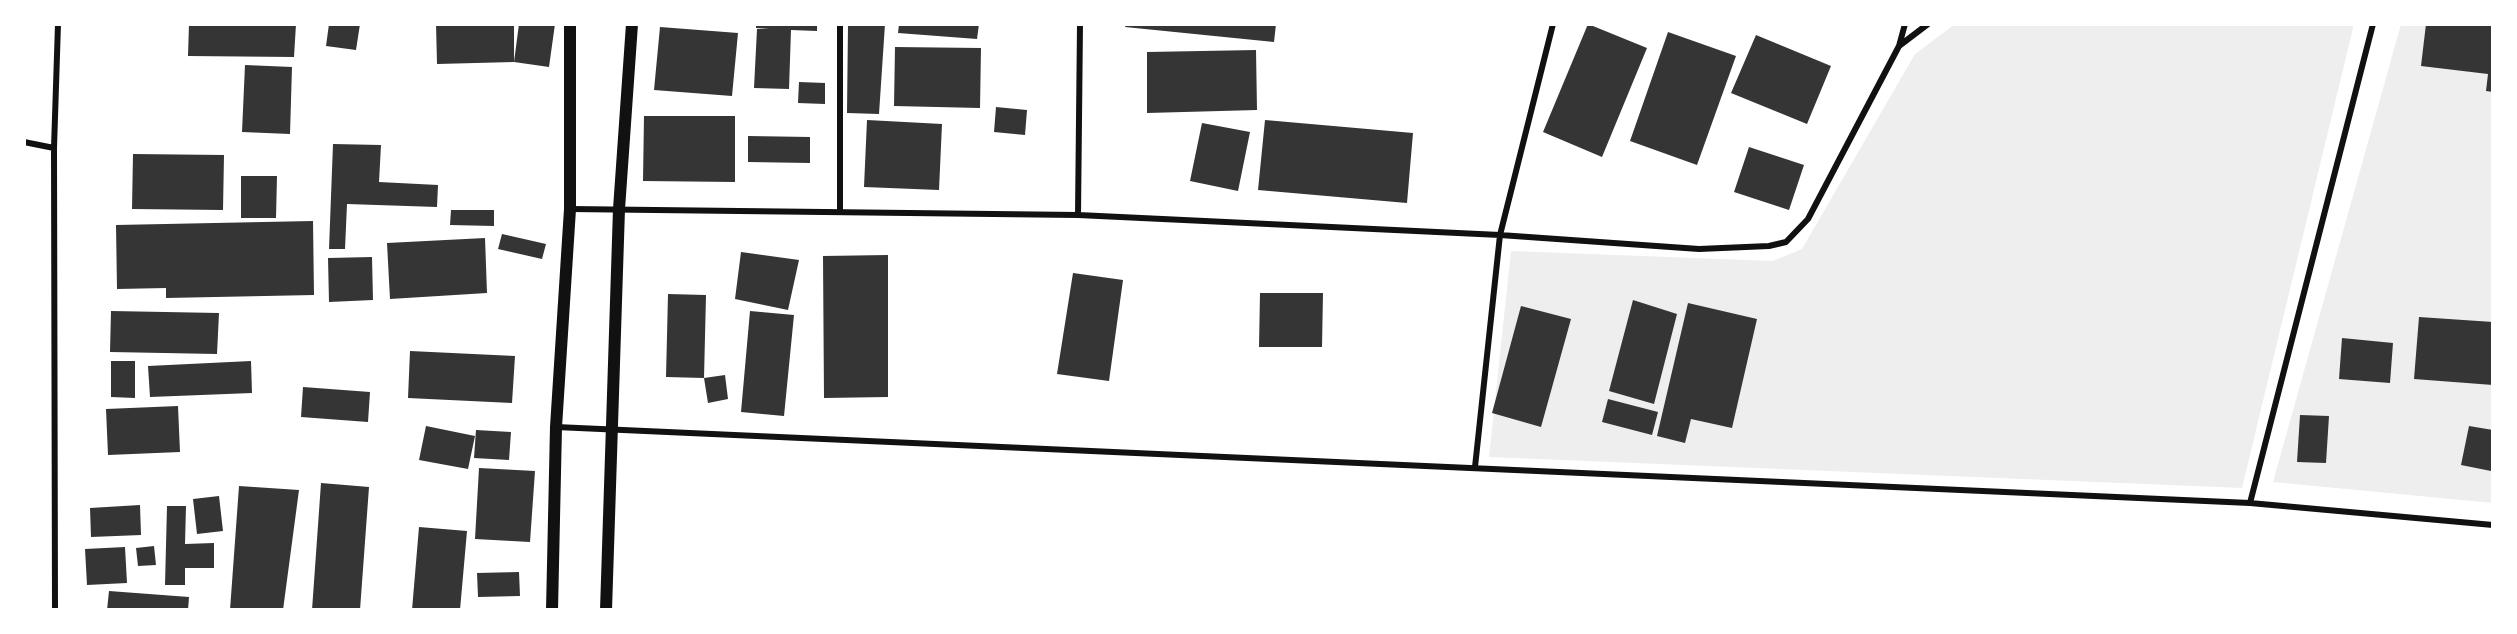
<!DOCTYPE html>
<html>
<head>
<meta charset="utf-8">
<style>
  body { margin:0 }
  #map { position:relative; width:2517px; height:634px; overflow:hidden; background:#fff; font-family:"PT Serif",serif }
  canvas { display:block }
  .frame { position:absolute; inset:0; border:26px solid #fff; pointer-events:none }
</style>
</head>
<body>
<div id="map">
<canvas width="2517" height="634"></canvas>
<div class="frame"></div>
</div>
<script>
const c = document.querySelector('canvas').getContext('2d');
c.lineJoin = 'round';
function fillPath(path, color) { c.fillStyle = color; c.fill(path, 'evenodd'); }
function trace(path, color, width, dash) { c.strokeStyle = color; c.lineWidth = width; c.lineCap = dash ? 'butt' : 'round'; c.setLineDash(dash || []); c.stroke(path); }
fillPath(new Path2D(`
  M 1955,24 L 2354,24 L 2242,488 L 1489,457 L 1511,251 L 1773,261 L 1802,249 L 1915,54 Z
  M 2401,24 L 2493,24 L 2493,503 L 2273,482 Z`), '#eee');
fillPath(new Path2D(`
  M 189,24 L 296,24 L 294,57 L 188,56 Z
  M 329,24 L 360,24 L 356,50 L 326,46 Z
  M 436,24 L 514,24 L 514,62 L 437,64 Z
  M 519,24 L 555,24 L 549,67 L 514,62 Z
  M 756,24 L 817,24 L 817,31 L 791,30 L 789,89 L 754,88 L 757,29 L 769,29 L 756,28 Z
  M 848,24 L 885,24 L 879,114 L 847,113 Z
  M 899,24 L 979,24 L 977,39 L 898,33 Z
  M 1126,24 L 1276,24 L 1274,42 L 1125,27 Z
  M 1588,24 L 1647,48 L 1602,157 L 1543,132 Z
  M 2426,24 L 2493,24 L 2493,92 L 2486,91 L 2488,74 L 2421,66 Z
  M 660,27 L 738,33 L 732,96 L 654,90 Z
  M 1668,32 L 1736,56 L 1697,165 L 1630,141 Z
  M 1756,35 L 1831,66 L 1807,124 L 1731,93 Z
  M 895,47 L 981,48 L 980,108 L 894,106 Z
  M 1256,50 L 1257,110 L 1147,113 L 1147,52 Z
  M 245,65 L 292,67 L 290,134 L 242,132 Z
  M 799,82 L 825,83 L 825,104 L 798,103 Z
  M 996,107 L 1027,110 L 1025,135 L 994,132 Z
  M 644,116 L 735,116 L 735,182 L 643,181 Z
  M 867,120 L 942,124 L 939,190 L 864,187 Z
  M 1265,120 L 1413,133 L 1407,203 L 1258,190 Z
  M 1202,123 L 1250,132 L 1238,191 L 1190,181 Z
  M 748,136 L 810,137 L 810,163 L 748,162 Z
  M 333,144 L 381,145 L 379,182 L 438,185 L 437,207 L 347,204 L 345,249 L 329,249 Z
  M 1749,147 L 1804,165 L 1789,210 L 1734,192 Z
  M 133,154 L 224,155 L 223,210 L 132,209 Z
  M 241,176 L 277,176 L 276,218 L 241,218 Z
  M 451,210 L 494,210 L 494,226 L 450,225 Z
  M 313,221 L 314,295 L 166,298 L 166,288 L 117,289 L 116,225 Z
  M 502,234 L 546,244 L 542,259 L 498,249 Z
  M 485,238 L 487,293 L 390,299 L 387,243 Z
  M 741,252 L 799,260 L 788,310 L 735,299 Z
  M 888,255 L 888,397 L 824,398 L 823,256 Z
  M 372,257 L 373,300 L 329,302 L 328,258 Z
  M 1073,273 L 1123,280 L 1109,381 L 1057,374 Z
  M 1260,293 L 1323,293 L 1322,347 L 1259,347 Z
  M 668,294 L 706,295 L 704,378 L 666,377 Z
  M 1633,300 L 1677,314 L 1654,404 L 1609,391 Z
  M 1688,303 L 1757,319 L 1732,428 L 1691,419 L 1685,443 L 1657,436 Z
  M 1521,306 L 1571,319 L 1541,427 L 1492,413 Z
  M 111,311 L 219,313 L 217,354 L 110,352 Z
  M 750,311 L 794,315 L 784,416 L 741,412 Z
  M 2419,317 L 2493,322 L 2493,385 L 2414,379 Z
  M 2342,338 L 2393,343 L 2390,383 L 2339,379 Z
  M 410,351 L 515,356 L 512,403 L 408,398 Z
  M 111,361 L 135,361 L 135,398 L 111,397 Z
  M 251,361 L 252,393 L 150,397 L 148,366 Z
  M 725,375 L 728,399 L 708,403 L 704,378 Z
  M 303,387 L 370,392 L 368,422 L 301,417 Z
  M 1608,399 L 1658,412 L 1652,435 L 1602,422 Z
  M 178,406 L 180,452 L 108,455 L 106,409 Z
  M 2300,415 L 2329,416 L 2326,463 L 2297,462 Z
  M 426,426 L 475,436 L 468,469 L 419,460 Z
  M 2469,426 L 2493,430 L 2491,471 L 2461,465 Z
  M 476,430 L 511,432 L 509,460 L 474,458 Z
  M 479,468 L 535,471 L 530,542 L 475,539 Z
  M 321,483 L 369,487 L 360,610 L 312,610 Z
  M 239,486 L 299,490 L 283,610 L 230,610 Z
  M 219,496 L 223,531 L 197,534 L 193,499 Z
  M 140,505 L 141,535 L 91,537 L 90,508 Z
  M 167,506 L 186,506 L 185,544 L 214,543 L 214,568 L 185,568 L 185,585 L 165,585 Z
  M 419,527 L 467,531 L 460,610 L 412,610 Z
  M 154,546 L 156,565 L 138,566 L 136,548 Z
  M 125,547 L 127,583 L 87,585 L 85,549 Z
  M 519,572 L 520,596 L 478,597 L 477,573 Z
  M 109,591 L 189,597 L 188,610 L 107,610 Z`), '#353535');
trace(new Path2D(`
  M 1899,46 L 1905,24
  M 24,142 L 54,148
  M 570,209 L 1078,215 L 1500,235 L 1699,249 L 1769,246 L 1786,242 L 1808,219 L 1899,46 L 1928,24
  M 840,212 L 840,24
  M 1078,215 L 1080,24
  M 556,427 L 2250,503 L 2493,525
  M 1475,467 L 1500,235 L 1553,24
  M 2250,503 L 2373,24
  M 55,610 L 54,148 L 58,24`), '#111', 6);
trace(new Path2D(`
  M 552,610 L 556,427 L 570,209 L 570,24
  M 606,610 L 619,209 L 632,24`), '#111', 12);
</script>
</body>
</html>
